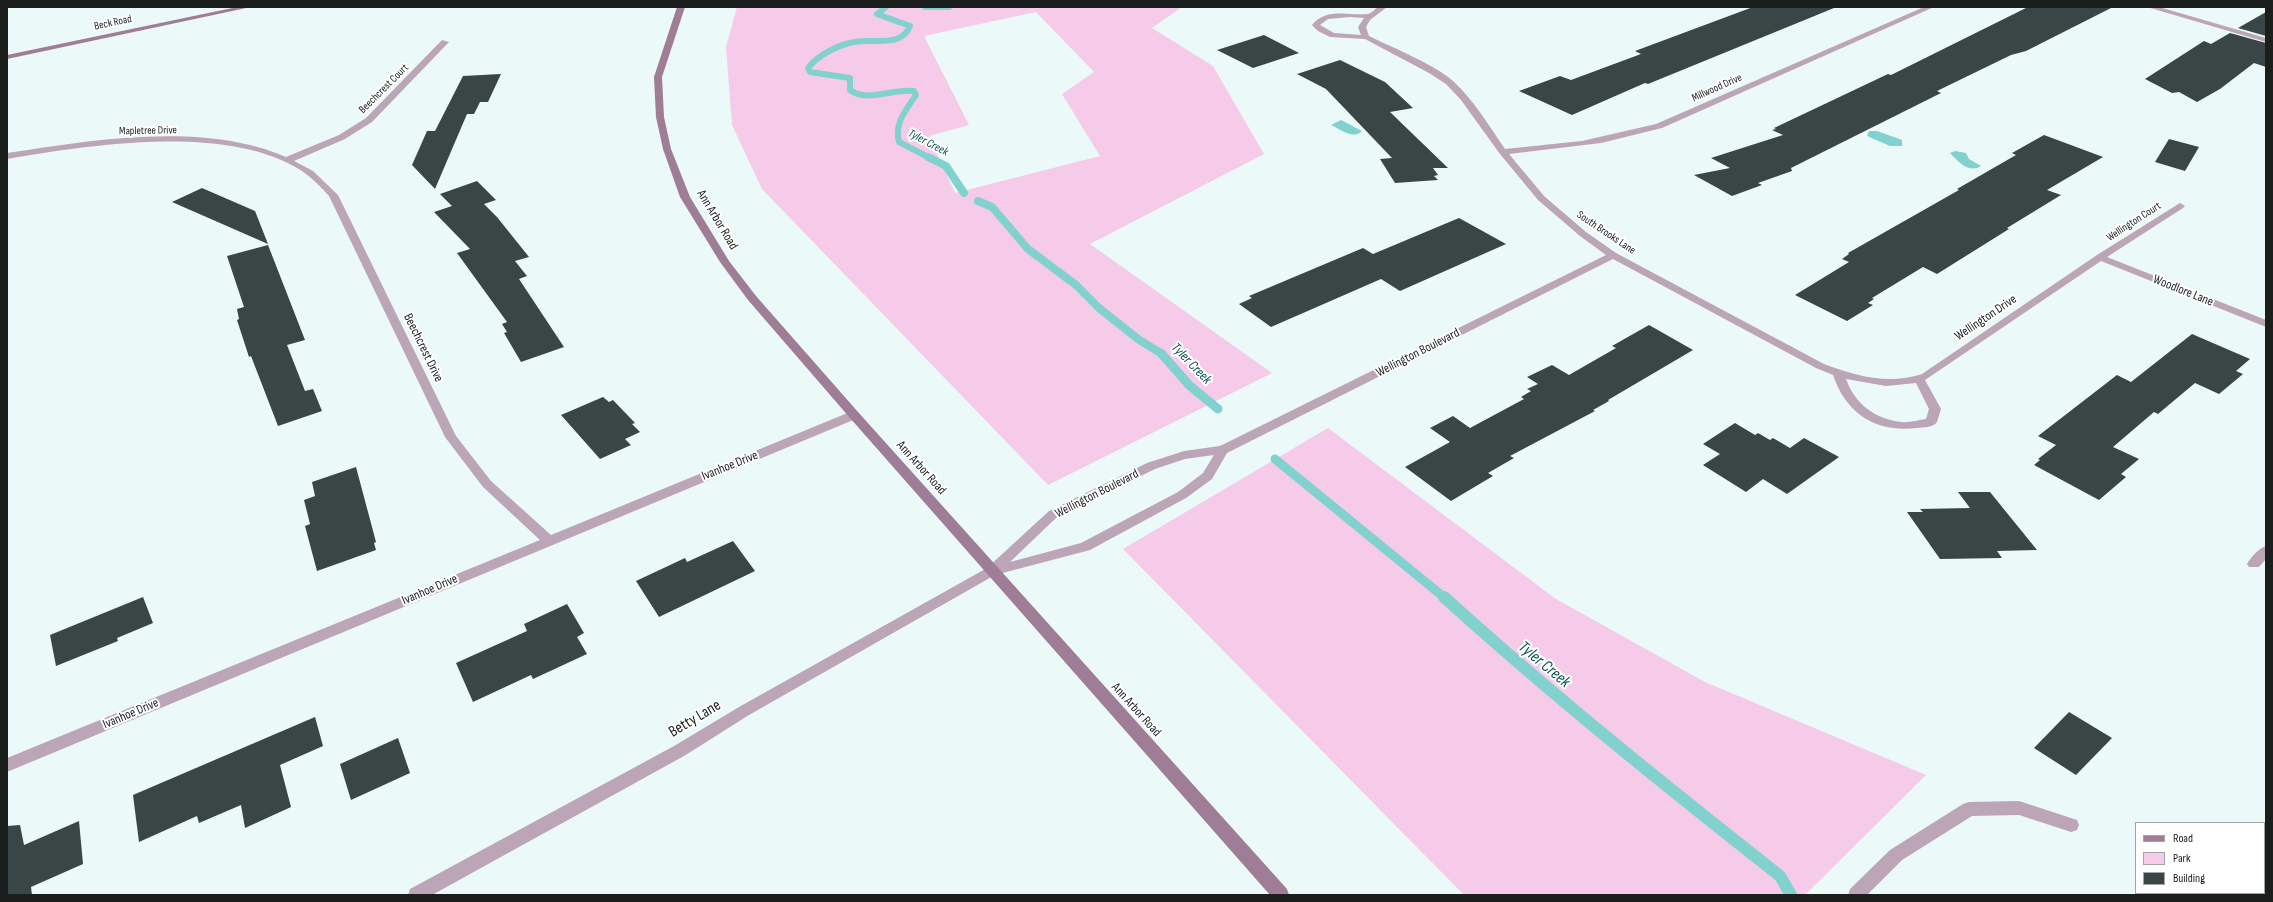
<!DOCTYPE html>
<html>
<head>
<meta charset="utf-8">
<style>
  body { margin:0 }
  #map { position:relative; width:2273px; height:902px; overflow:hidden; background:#ebf9f9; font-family:"Sofia Sans Condensed",sans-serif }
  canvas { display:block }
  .frame { position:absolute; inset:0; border:8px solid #1a1f1e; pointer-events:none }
  .legend { position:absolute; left:2135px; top:822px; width:130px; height:72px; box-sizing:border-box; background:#fff; border:1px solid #a3a5a5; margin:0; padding:5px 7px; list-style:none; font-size:12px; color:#1a1f1e }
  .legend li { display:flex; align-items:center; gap:8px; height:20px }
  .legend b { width:20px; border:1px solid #a3a5a5 }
</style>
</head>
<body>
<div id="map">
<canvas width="2273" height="902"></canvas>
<div class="frame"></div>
<ul class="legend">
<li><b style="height:5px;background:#9f7d96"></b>Road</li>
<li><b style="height:11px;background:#f5cbe9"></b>Park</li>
<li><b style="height:11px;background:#3a4545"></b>Building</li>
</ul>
</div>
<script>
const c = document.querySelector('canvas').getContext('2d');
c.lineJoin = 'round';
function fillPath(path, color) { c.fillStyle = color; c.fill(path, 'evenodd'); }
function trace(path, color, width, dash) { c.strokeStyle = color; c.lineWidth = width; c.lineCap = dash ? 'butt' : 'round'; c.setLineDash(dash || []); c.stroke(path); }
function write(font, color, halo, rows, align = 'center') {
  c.font = font + ' "Sofia Sans Condensed",sans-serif'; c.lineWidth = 4; c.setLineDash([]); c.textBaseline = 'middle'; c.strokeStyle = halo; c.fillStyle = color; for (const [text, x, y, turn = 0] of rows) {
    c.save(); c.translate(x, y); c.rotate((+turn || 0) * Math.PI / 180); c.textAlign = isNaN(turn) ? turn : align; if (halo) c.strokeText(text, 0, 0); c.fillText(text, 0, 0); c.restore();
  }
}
fillPath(new Path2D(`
  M 737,7 L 1182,7 L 1152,28 L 1213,66 L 1264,154 L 1090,244 L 1272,373 L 1048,485 L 762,189 L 732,125 L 726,47 ZM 1036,12 L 1094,72 L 1062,94 L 1100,156 L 955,193 L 929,136 L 969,125 L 924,36 Z
  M 1328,428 L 1556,599 L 1705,682 L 1926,775 L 1805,895 L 1464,895 L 1123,549 Z`), '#f5cbe9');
fillPath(new Path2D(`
  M 1341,120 L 1362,131 C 1353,140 1340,129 1331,125 Z
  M 1869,131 L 1877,131 L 1902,140 L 1902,146 L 1890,146 L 1867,136 Z
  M 1955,151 L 1966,153 L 1969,159 L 1981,166 C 1968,174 1958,161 1950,153 Z`), '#81d1cf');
trace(new Path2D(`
  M 886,7 L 877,14 L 910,26 C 902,48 872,38 854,42 C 838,45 818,55 808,68 L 810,72 L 850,78 L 850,90 C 867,103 894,88 914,91 L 916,95 C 906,110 894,123 899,142 L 930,158
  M 925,7 L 949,7`), '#81d1cf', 6);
trace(new Path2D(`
  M 928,157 L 946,166 L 964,193
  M 978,201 L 992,207 L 1028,249 L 1076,285 L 1099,308 L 1138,339 L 1162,354`), '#81d1cf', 8);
trace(new Path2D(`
  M 1161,353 L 1189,385 L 1218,409
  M 1275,459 L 1445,598`), '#81d1cf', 9);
trace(new Path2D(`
  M 1444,597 C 1552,695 1666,786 1780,876 L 1791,895`), '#81d1cf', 12);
fillPath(new Path2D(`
  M 1753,7 L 1834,8 L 1648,84 L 1645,83 L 1572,115 L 1519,91 L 1560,76 L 1571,80 L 1641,54 L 1635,51 Z
  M 2028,7 L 2113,7 L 2026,51 L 2011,55 L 1937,91 L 1941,93 L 1791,168 L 1792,171 L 1758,183 L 1762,185 L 1732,196 L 1694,175 L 1730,168 L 1711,158 L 1783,135 L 1772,130 L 1776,129 L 1774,128 L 1888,74 L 1891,75 Z
  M 2266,12 L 2266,36 L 2238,28 Z
  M 2230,33 L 2266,43 L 2266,67 L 2254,63 L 2220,89 L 2197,102 L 2179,92 L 2172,93 L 2145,79 L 2204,41 L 2211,44 Z
  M 1264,35 L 1299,53 L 1253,68 L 1217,50 Z
  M 1340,60 L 1385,82 L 1413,108 L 1390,112 L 1448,168 L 1433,168 L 1438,175 L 1434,176 L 1438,180 L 1395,183 L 1380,159 L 1392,158 L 1326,89 L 1297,74 Z
  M 501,74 L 488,102 L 480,102 L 474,114 L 467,114 L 435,189 L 412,165 L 427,131 L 435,131 L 463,76 Z
  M 2044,135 L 2103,157 L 2047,190 L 2061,195 L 2007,228 L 2009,229 L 1937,274 L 1923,267 L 1872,298 L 1874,299 L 1868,303 L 1873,305 L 1847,321 L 1795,295 L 1849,262 L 1842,259 L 1849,254 L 1848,253 L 1959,190 L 1957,189 L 2016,155 L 2012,153 Z
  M 2169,139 L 2199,147 L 2185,171 L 2155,162 Z
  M 477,181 L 496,200 L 484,204 L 497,217 L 529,257 L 515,261 L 527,276 L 519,279 L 564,347 L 521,362 L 504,333 L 507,332 L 502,324 L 507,322 L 457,253 L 470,249 L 434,212 L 452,206 L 440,194 Z
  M 202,188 L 255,211 L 268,244 L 172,202 Z
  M 1459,218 L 1506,244 L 1400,291 L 1381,279 L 1271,327 L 1239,304 L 1252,298 L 1249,296 L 1363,248 L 1373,254 Z
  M 268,245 L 305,340 L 287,345 L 305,391 L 313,389 L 322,411 L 278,426 L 251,356 L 249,357 L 237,320 L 239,319 L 237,309 L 244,307 L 227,256 Z
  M 1649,325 L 1693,350 L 1608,400 L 1609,401 L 1593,410 L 1595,411 L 1510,456 L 1514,458 L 1488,473 L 1493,476 L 1451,501 L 1405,467 L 1450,442 L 1430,428 L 1453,416 L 1470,428 L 1524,399 L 1521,397 L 1531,391 L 1527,389 L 1538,384 L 1527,377 L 1552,365 L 1569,375 L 1616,348 L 1612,346 Z
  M 2192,334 L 2250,359 L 2236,371 L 2243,374 L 2219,394 L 2195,383 L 2158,414 L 2154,412 L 2113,447 L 2139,459 L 2121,474 L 2126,477 L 2099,500 L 2034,465 L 2040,460 L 2038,459 L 2056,445 L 2038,436 L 2117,375 L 2131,382 Z
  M 603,397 L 609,402 L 613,400 L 635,423 L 632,424 L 640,432 L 625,439 L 631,445 L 600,459 L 561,415 Z
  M 1735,423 L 1755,435 L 1758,433 L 1770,440 L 1773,438 L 1790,448 L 1804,438 L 1839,457 L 1787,494 L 1763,479 L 1746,492 L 1703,465 L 1720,454 L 1703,444 Z
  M 356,467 L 376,542 L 374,543 L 376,550 L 317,571 L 305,526 L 310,524 L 304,500 L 315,496 L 312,482 Z
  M 1958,492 L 1990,492 L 2037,550 L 1997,551 L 2002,558 L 1940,559 L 1907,512 L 1923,512 L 1920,509 L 1970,508 Z
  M 733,541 L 755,571 L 659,617 L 636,581 L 685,558 L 687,562 Z
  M 143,597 L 153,623 L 117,638 L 118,641 L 56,666 L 50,635 Z
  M 567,604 L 584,633 L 577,637 L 587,654 L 533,679 L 531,675 L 473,702 L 456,663 L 527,631 L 524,624 Z
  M 2069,712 L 2112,738 L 2076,775 L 2034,748 Z
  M 315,717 L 323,746 L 280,765 L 291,807 L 245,828 L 241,805 L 199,823 L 197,816 L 139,842 L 133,795 Z
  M 398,738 L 410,773 L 351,800 L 340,764 Z
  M 79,821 L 83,864 L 31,887 L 32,895 L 7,895 L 7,826 L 20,825 L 24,845 Z`), '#3a4545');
fillPath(new Path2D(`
  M 2019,801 L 2077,820 L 2079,825 L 2077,830 L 2071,832 L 2019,815 L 1972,816 L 1902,860 L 1867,895 L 1848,895 L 1850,889 L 1890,850 L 1963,804 L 1969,802 Z`), '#bca5b6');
fillPath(new Path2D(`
  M 1378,7 L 1387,7 L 1370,20 L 1366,27 L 1369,36 C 1393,48 1434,64 1453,81 C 1474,100 1489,126 1505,149 L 1582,141 L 1656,124 L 1924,7 L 1934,7 L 1662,128 L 1601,143 L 1509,154 L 1544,196 L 1586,232 L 1616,253 L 1824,364 C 1856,376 1888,385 1922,374 L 2097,255 L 2180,203 L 2185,206 L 2183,208 L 2107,257 L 2266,320 L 2266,327 L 2101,261 L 1925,380 L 1941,409 L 1937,422 C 1933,428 1923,427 1917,428 C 1875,433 1846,413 1833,375 L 1816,368 L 1613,259 L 1227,453 L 1212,479 L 1186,498 L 1090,550 L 995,575 L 749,715 L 684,756 L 432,895 L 408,895 L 410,889 L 674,746 L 739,707 L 987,568 L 1049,511 L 1147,463 L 1184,451 L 1220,446 L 1606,255 L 1580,236 L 1538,200 L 1500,154 L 1461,100 L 1446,84 L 1429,73 L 1365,39 L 1330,37 L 1318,31 L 1312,25 C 1326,7 1349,16 1368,14 C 1372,13 1375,9 1378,7 ZM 1350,17 L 1364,18 L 1358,27 L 1361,35 L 1334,33 L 1320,25 L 1328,19 ZM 1846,379 L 1886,386 L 1916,383 L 1929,409 L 1926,419 C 1918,420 1909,423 1901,422 C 1875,419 1855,404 1846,379 ZM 1214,455 L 1203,473 L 1178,492 L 1081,543 L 1010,562 L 1057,517 L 1155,469 L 1185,459 Z
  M 2147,7 L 2159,7 L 2266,38 L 2266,42 Z
  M 442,40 L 449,42 L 372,122 L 345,139 L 294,161 L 313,171 L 338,195 L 456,436 L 491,481 L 551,535 L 850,412 L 858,412 L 860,415 L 858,418 L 7,772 L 7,758 L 540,540 L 483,487 L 445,437 L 329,196 C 321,187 312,178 302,171 C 227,123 91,145 7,159 L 7,153 C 94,140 203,121 286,157 L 339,135 L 366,118 Z
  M 2266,546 L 2266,559 L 2259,567 L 2249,567 L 2247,564 C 2251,557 2258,549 2266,546 Z`), '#bca5b6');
fillPath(new Path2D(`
  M 237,7 L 251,7 L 7,59 L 7,55 Z
  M 677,7 L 685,7 L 662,77 L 664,117 L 671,149 L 690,197 L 729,261 L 756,296 L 858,412 L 1287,889 L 1289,895 L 1270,895 L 850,418 L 748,300 L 720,262 L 680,197 L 663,149 L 656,117 L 654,77 Z`), '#9f7d96');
write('11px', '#1a1f1e', '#fff', [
  ["Beck Road",113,23,-12],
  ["Millwood Drive",1717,88,-24],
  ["Beechcrest Court",384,89,-45],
  ["Mapletree Drive",148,131,-1],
  ["Wellington Court",2134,222,-33],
  ["South Brooks Lane",1606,233,34]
]);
write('italic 12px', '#0d5554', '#fff', [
  ["Tyler Creek",928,143,28]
]);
write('13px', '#1a1f1e', '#fff', [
  ["Ann Arbor Road",717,220,59],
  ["Woodlore Lane",2183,291,22],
  ["Wellington Drive",1986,318,-34],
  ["Beechcrest Drive",423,348,64],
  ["Wellington Boulevard",1418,353,-27],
  ["Ivanhoe Drive",730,466,-22],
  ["Ann Arbor Road",921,468,48],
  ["Wellington Boulevard",1097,494,-27],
  ["Ivanhoe Drive",430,590,-23],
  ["Ann Arbor Road",1136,710,48],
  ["Ivanhoe Drive",131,714,-23]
]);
write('italic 14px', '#0d5554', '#fff', [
  ["Tyler Creek",1191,364,46]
]);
write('16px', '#1a1f1e', '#fff', [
  ["Betty Lane",695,719,-31]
]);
write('italic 17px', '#0d5554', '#fff', [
  ["Tyler Creek",1544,665,40]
]);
</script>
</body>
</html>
